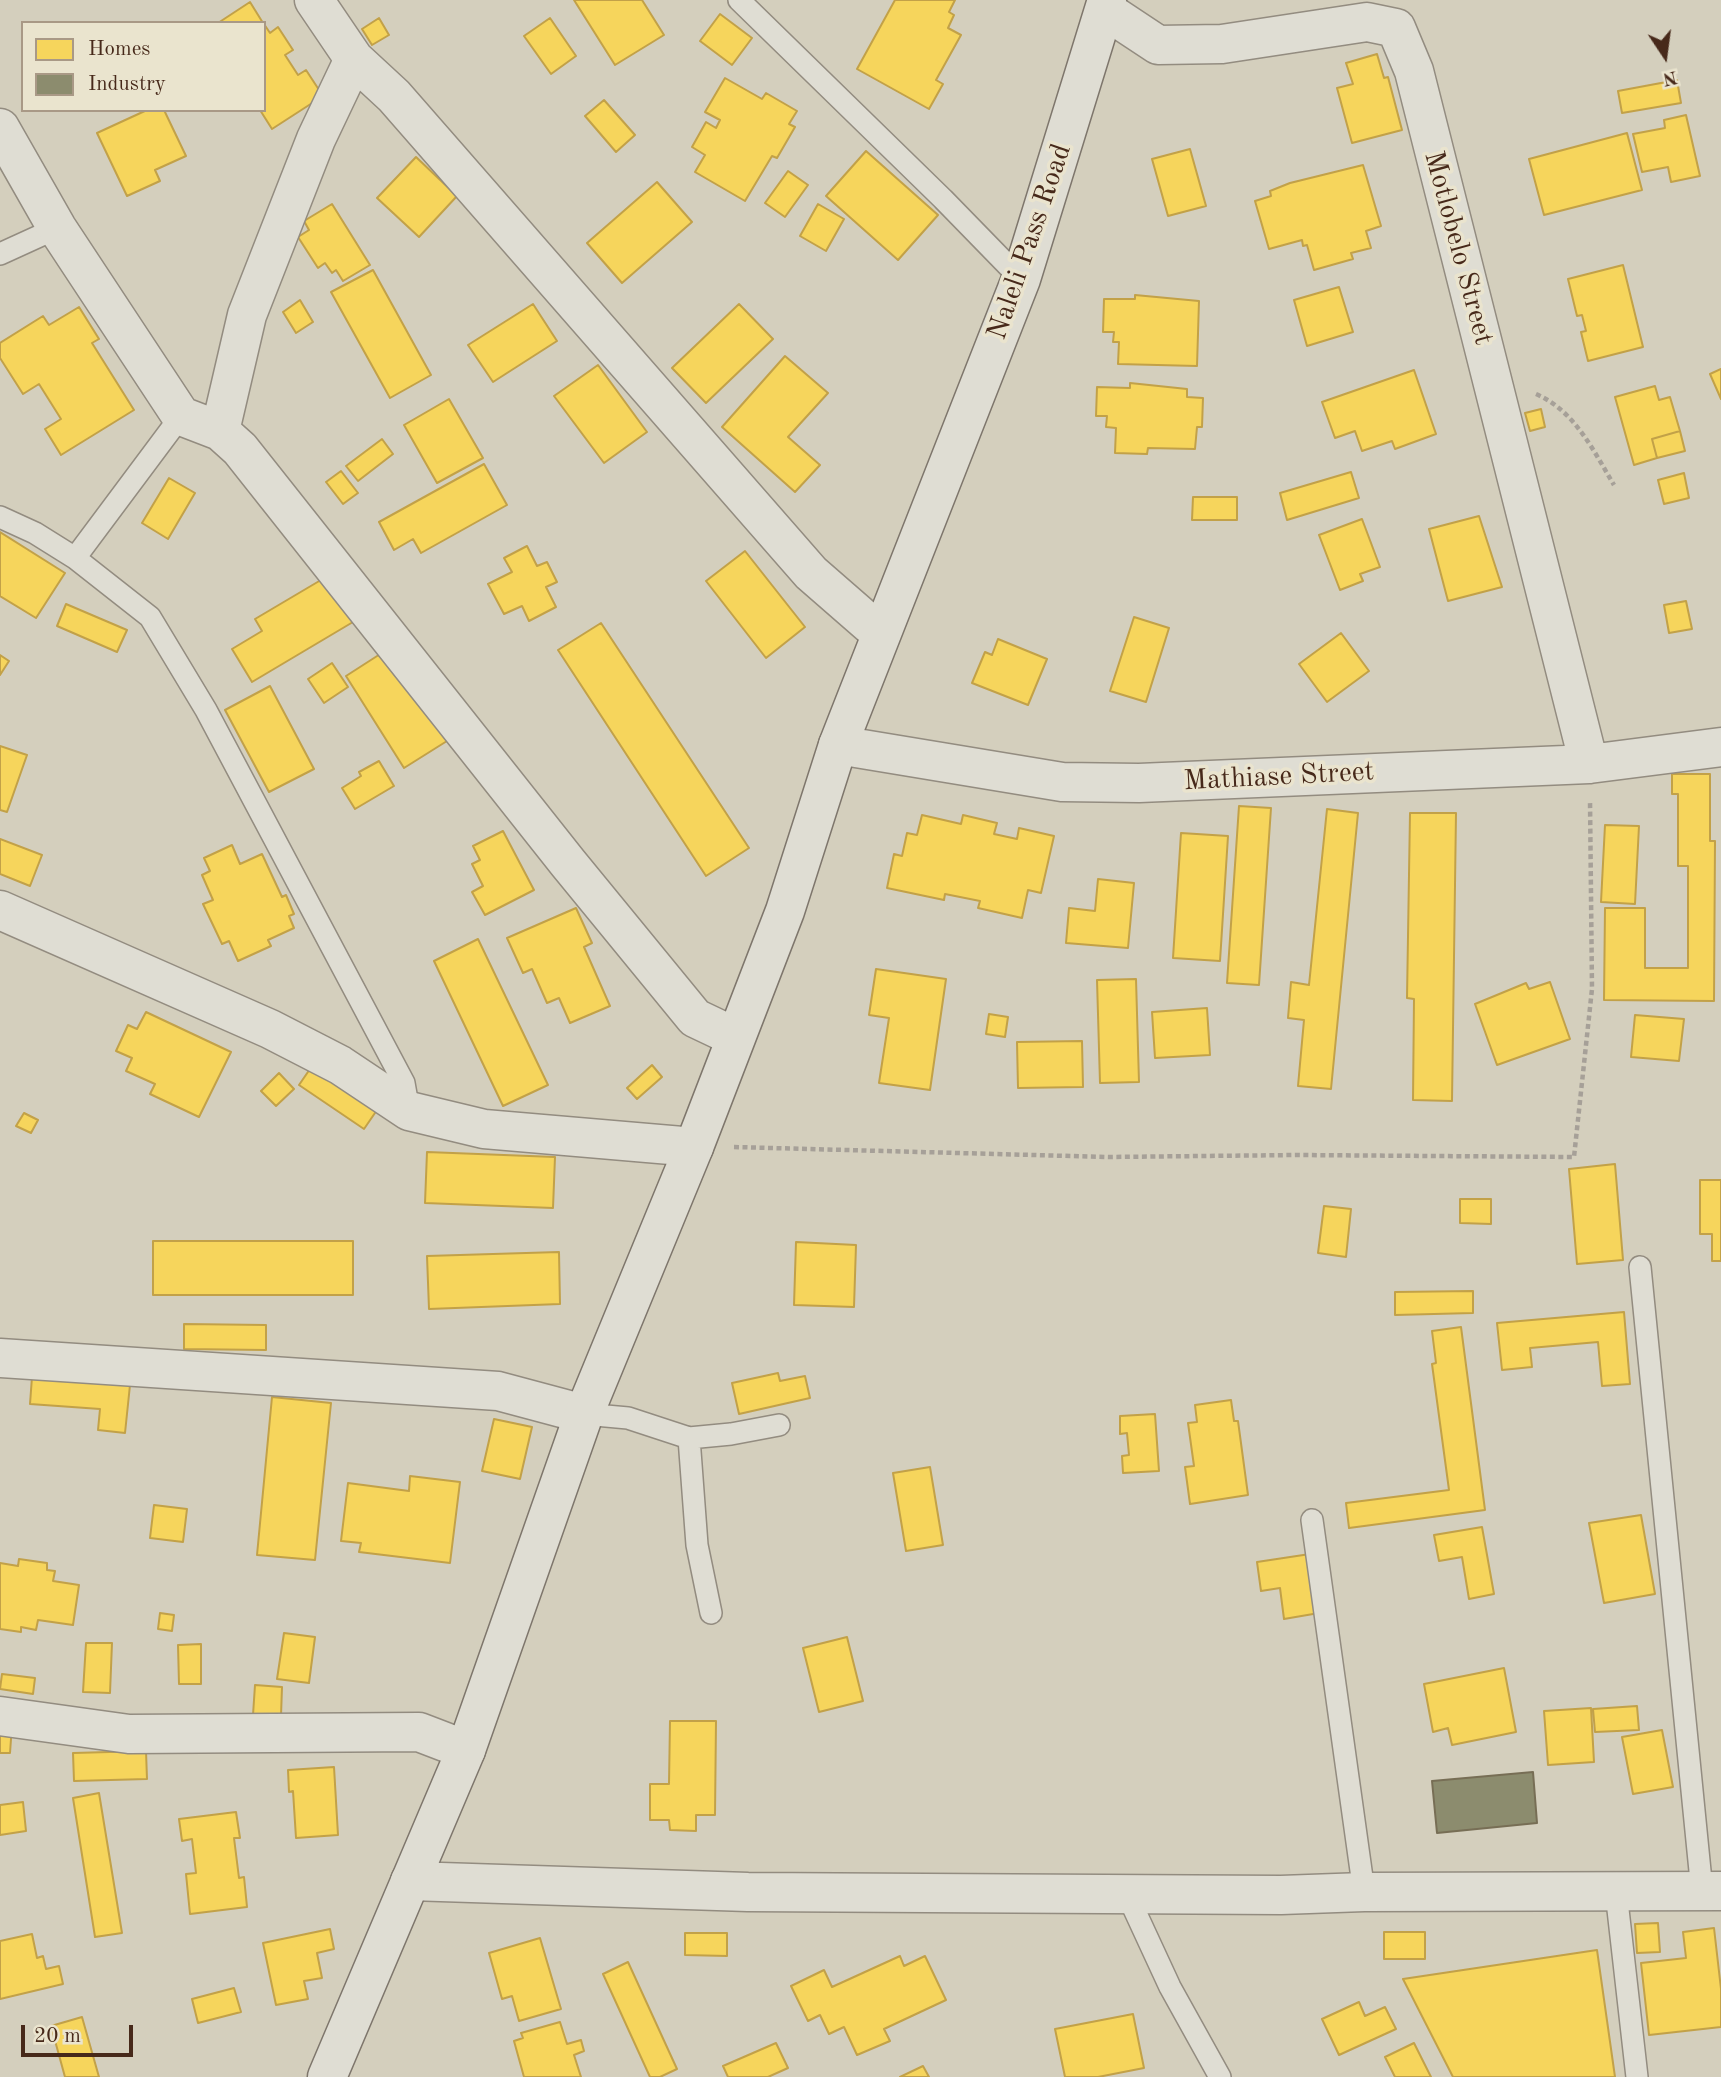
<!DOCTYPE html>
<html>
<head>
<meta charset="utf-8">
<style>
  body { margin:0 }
  #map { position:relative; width:1721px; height:2077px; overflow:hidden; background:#d4cfbd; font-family:"Old Standard TT",serif }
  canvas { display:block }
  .legend { position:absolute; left:21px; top:21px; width:245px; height:91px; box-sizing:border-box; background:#eae4ce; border:2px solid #a99986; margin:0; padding:9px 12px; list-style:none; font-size:21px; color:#47291a }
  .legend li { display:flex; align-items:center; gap:14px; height:35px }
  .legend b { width:35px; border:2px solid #a99986 }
  .north { position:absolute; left:1630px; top:21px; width:70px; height:70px; -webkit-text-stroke:5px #eae4ce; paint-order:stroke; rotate:167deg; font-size:19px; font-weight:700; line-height:28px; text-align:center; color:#47291a }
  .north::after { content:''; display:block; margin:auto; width:24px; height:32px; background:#47291a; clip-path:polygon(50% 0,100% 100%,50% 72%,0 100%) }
  .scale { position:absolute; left:21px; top:2025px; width:112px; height:32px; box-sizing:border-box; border:4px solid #47291a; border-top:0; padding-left:9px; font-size:21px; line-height:24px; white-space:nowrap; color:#47291a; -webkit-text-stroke:5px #eae4ce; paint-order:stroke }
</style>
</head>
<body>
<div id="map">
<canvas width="1721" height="2077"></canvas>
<ul class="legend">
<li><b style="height:19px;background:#f6d55c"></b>Homes</li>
<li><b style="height:19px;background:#8c8c6e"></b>Industry</li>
</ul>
<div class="north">N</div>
<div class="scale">20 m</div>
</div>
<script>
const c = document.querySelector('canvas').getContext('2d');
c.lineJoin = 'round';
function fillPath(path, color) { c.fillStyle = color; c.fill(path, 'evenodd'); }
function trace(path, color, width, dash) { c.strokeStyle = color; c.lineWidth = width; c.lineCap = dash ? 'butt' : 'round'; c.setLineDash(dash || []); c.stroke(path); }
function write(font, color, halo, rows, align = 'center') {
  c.font = font + ' "Old Standard TT",serif'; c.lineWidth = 7; c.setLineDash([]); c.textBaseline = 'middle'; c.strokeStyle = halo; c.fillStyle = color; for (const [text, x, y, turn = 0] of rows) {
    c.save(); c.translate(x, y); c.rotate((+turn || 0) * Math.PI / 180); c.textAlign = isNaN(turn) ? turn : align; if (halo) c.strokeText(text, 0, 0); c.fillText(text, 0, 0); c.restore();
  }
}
const homes = new Path2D(`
  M 574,0 L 642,0 L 664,35 L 615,65 Z
  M 895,0 L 955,0 L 949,12 L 954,15 L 948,28 L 961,35 L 936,80 L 943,84 L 929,109 L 857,69 Z
  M 250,2 L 263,23 L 218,23 Z
  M 720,14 L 752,38 L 732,65 L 700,41 Z
  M 379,18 L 389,35 L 372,45 L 362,29 Z
  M 550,18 L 576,56 L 551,74 L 524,36 Z
  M 264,24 L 270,33 L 278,27 L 293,50 L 285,55 L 298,75 L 306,70 L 323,96 L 272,129 L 260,110 L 264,110 Z
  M 1377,54 L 1384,78 L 1388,77 L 1402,130 L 1352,143 L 1337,88 L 1353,84 L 1346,63 Z
  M 725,78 L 762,99 L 766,93 L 797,111 L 789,124 L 795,127 L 777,158 L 772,156 L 745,201 L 695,172 L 705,155 L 692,147 L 706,122 L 716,128 L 720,120 L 705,112 Z
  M 1677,80 L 1681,103 L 1622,113 L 1618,91 Z
  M 604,100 L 635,135 L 616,152 L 585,116 Z
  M 147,110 L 164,110 L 186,156 L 155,170 L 160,181 L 127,196 L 97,133 Z
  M 1686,115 L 1700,176 L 1671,182 L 1668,167 L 1642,172 L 1633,134 L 1665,128 L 1664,120 Z
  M 1627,133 L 1642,190 L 1544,215 L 1529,159 Z
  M 1190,149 L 1206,206 L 1168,216 L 1152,159 Z
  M 866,151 L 938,215 L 898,260 L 826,196 Z
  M 416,157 L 457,196 L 419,237 L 377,198 Z
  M 1363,165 L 1381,226 L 1366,231 L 1371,248 L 1351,253 L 1353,259 L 1314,270 L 1307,245 L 1303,246 L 1302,240 L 1269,249 L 1255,201 L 1271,196 L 1270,191 L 1290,183 Z
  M 788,171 L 808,185 L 785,217 L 765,203 Z
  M 657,182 L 692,222 L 622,283 L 587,243 Z
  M 332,204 L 370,265 L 343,281 L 336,270 L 332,273 L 325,263 L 318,268 L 298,237 L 309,230 L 304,221 Z
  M 818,204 L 844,219 L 826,251 L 800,236 Z
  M 1623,265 L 1643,347 L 1588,361 L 1581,332 L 1586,331 L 1582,315 L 1577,316 L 1568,279 Z
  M 373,270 L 431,375 L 390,398 L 331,292 Z
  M 1339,287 L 1353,332 L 1307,346 L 1294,300 Z
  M 1135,295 L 1199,301 L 1197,366 L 1118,364 L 1119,342 L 1113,342 L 1114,332 L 1103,332 L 1104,299 L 1135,299 Z
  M 300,300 L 313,322 L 296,333 L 283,312 Z
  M 533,304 L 557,341 L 493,382 L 468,345 Z
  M 739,304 L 773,339 L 706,403 L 672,368 Z
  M 79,307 L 99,339 L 92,343 L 134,410 L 61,455 L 45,429 L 61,419 L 39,384 L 23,394 L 0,358 L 0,343 L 43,316 L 49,325 Z
  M 785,356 L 828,393 L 788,437 L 820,465 L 795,492 L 722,427 Z
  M 598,365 L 647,432 L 604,463 L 554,396 Z
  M 1721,369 L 1721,399 L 1710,374 Z
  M 1414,370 L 1436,434 L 1395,449 L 1392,441 L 1362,451 L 1355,431 L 1335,438 L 1322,402 Z
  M 1130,383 L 1187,389 L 1187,397 L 1203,398 L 1202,427 L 1197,427 L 1195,449 L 1148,448 L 1147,454 L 1115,453 L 1116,428 L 1106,427 L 1107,416 L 1096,416 L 1097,387 L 1130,388 Z
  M 1655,386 L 1659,400 L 1670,397 L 1680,431 L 1652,439 L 1657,458 L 1634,465 L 1615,397 Z
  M 449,399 L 483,458 L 437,483 L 404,425 Z
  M 1541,409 L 1545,427 L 1530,431 L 1525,413 Z
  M 1680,431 L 1685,451 L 1657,458 L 1652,439 Z
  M 382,439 L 393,454 L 358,481 L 346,466 Z
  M 484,464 L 507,505 L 421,553 L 413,539 L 394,550 L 379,522 Z
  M 341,471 L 358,493 L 343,504 L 326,482 Z
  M 1351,472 L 1359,498 L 1287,520 L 1280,493 Z
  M 1684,473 L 1689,498 L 1664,504 L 1658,480 Z
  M 169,478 L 195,493 L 168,539 L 142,523 Z
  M 1193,497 L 1237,497 L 1237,520 L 1192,520 Z
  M 1479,516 L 1502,587 L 1448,601 L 1429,529 Z
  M 1362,519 L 1380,567 L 1360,574 L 1363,581 L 1340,590 L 1319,535 Z
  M 0,532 L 65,573 L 36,618 L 0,596 Z
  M 527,546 L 537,566 L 547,562 L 557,582 L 546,587 L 556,607 L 529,621 L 522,606 L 504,614 L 488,584 L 512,572 L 504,558 Z
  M 745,551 L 805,627 L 766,658 L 706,581 Z
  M 326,577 L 353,622 L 252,682 L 232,649 L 262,631 L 255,619 Z
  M 1686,601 L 1692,629 L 1669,633 L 1664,605 Z
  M 66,604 L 127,630 L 117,652 L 57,626 Z
  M 1134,617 L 1169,628 L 1146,702 L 1110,691 Z
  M 601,623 L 749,848 L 706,876 L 558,650 Z
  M 1341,633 L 1369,671 L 1327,702 L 1299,664 Z
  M 998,639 L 1047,659 L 1028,705 L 972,683 L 985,652 L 992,655 Z
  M 388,649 L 447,741 L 404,768 L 346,676 Z
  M 0,655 L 9,661 L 0,675 Z
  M 332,663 L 348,687 L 324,703 L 308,679 Z
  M 270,686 L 314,769 L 269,792 L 225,710 Z
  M 0,746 L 27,755 L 7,812 L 0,810 Z
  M 379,761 L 394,786 L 355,809 L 342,788 L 361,776 L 359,772 Z
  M 1672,774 L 1710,774 L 1710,841 L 1715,841 L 1714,1001 L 1604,1000 L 1605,908 L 1645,908 L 1645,968 L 1688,968 L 1688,866 L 1678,866 L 1678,794 L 1672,794 Z
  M 1239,806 L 1271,808 L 1259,985 L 1227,983 Z
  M 1327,809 L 1358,813 L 1331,1089 L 1298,1086 L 1304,1020 L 1288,1018 L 1291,982 L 1309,985 Z
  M 1410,813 L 1456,813 L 1452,1101 L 1413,1100 L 1414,999 L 1407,998 Z
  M 922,815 L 961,824 L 963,815 L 997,823 L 994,834 L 1017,839 L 1019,828 L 1054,836 L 1041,893 L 1028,890 L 1022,918 L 978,908 L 980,901 L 945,894 L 944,900 L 887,888 L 894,854 L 902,856 L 907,833 L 917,835 Z
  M 1605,825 L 1639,826 L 1635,904 L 1601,902 Z
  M 503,831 L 534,890 L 485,915 L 472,892 L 483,886 L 472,864 L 480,860 L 473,846 Z
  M 1181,833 L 1228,836 L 1220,961 L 1173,958 Z
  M 0,839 L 42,855 L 30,886 L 0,874 Z
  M 232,845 L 240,864 L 262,854 L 282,897 L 286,895 L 294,914 L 289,916 L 294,928 L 268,940 L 271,946 L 238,961 L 229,941 L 222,944 L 203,904 L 213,900 L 202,875 L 210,871 L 204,858 Z
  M 1098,879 L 1134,883 L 1128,948 L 1066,943 L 1069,908 L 1095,911 Z
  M 576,908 L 592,943 L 584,947 L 610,1006 L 570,1023 L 559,998 L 547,1003 L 532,969 L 523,973 L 507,938 Z
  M 478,939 L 548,1085 L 503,1106 L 434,961 Z
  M 876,969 L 946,979 L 930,1090 L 879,1083 L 889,1018 L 869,1015 Z
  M 1136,979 L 1139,1082 L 1100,1083 L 1097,980 Z
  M 1550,982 L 1570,1039 L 1497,1065 L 1475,1004 L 1526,983 L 1529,989 Z
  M 1207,1008 L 1210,1055 L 1155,1058 L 1152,1012 Z
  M 146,1012 L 231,1052 L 199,1117 L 150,1094 L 155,1084 L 126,1071 L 132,1058 L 116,1051 L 128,1025 L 137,1029 Z
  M 989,1014 L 1008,1017 L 1005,1037 L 986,1034 Z
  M 1635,1015 L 1684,1019 L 1679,1061 L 1631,1057 Z
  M 1082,1041 L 1083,1087 L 1018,1088 L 1017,1042 Z
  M 652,1065 L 662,1077 L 637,1099 L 627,1088 Z
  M 312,1066 L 377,1110 L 364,1129 L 299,1085 Z
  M 279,1073 L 294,1089 L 276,1106 L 261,1091 Z
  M 24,1113 L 38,1120 L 31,1133 L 16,1126 Z
  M 427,1152 L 555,1157 L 553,1208 L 425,1203 Z
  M 1615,1164 L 1623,1260 L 1577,1264 L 1569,1169 Z
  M 1700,1180 L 1721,1180 L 1721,1261 L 1712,1261 L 1712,1234 L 1700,1234 Z
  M 1460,1199 L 1491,1199 L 1491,1224 L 1460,1223 Z
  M 1324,1206 L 1351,1209 L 1346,1257 L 1318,1253 Z
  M 153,1241 L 353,1241 L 353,1295 L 153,1295 Z
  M 796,1242 L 856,1245 L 854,1307 L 794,1305 Z
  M 559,1252 L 560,1304 L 429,1309 L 427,1256 Z
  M 1473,1291 L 1473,1313 L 1395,1315 L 1395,1292 Z
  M 1624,1312 L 1630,1384 L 1602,1386 L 1598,1342 L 1530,1348 L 1532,1367 L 1502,1370 L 1497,1323 Z
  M 184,1324 L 266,1325 L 266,1350 L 184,1349 Z
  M 1461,1327 L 1485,1510 L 1349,1528 L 1346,1503 L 1449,1490 L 1432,1364 L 1436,1363 L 1432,1331 Z
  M 778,1373 L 780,1381 L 805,1376 L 810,1398 L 739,1414 L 732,1383 Z
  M 32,1377 L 130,1385 L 125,1433 L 98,1430 L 100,1409 L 30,1404 Z
  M 272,1397 L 331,1403 L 315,1560 L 257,1555 Z
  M 1231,1400 L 1234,1421 L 1238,1421 L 1248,1495 L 1190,1504 L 1185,1467 L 1194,1466 L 1188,1423 L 1197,1422 L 1195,1405 Z
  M 1155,1414 L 1159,1471 L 1123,1473 L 1122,1456 L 1129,1455 L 1127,1433 L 1120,1434 L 1120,1416 Z
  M 494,1419 L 532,1427 L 520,1479 L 482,1471 Z
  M 930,1467 L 943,1545 L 906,1551 L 893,1473 Z
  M 410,1476 L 460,1482 L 450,1563 L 359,1552 L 361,1543 L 341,1541 L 348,1483 L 409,1491 Z
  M 154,1505 L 187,1509 L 183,1542 L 150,1538 Z
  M 1641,1515 L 1655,1594 L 1604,1603 L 1589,1523 Z
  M 1482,1527 L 1494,1594 L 1469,1599 L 1462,1557 L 1439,1561 L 1434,1535 Z
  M 1310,1554 L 1319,1613 L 1284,1619 L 1280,1588 L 1261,1591 L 1257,1562 Z
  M 19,1559 L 47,1563 L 47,1570 L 55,1571 L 53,1581 L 79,1585 L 73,1625 L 38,1620 L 36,1630 L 21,1627 L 21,1632 L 0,1629 L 0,1563 L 18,1566 Z
  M 160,1613 L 174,1615 L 172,1631 L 158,1629 Z
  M 284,1633 L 315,1637 L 309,1683 L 277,1679 Z
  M 847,1637 L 863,1701 L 819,1712 L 803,1648 Z
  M 86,1643 L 112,1643 L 110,1693 L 83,1692 Z
  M 201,1644 L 201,1684 L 179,1684 L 178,1645 Z
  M 1504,1668 L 1516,1732 L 1452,1745 L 1448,1728 L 1433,1732 L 1424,1684 Z
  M 2,1674 L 35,1678 L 33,1694 L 0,1689 Z
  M 255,1685 L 282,1687 L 281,1716 L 253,1715 Z
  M 1637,1706 L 1639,1730 L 1595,1732 L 1593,1709 Z
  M 1591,1708 L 1594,1762 L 1548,1765 L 1544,1711 Z
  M 670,1721 L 716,1721 L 715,1815 L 696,1815 L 696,1831 L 670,1830 L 669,1820 L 650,1820 L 650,1784 L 669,1784 Z
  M 0,1725 L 12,1725 L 10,1753 L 0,1753 Z
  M 1662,1730 L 1673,1787 L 1633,1794 L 1622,1737 Z
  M 146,1751 L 147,1779 L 74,1781 L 73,1753 Z
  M 334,1767 L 338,1835 L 296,1838 L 293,1791 L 289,1792 L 288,1770 Z
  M 99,1793 L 122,1933 L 95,1937 L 73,1798 Z
  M 23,1802 L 26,1831 L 0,1835 L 0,1805 Z
  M 236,1812 L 240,1838 L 234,1838 L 239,1878 L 244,1877 L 247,1907 L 190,1914 L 186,1874 L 196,1873 L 192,1839 L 182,1841 L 179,1819 Z
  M 1658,1923 L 1660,1952 L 1637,1953 L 1635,1924 Z
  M 1714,1928 L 1721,1989 L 1721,2027 L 1649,2035 L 1641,1963 L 1686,1958 L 1683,1932 Z
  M 330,1929 L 334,1949 L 317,1953 L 322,1978 L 304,1981 L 308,1999 L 276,2005 L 263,1943 Z
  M 1384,1932 L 1425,1932 L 1425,1959 L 1384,1959 Z
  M 685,1933 L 727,1933 L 727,1956 L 685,1955 Z
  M 32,1934 L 37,1958 L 43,1956 L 46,1969 L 59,1966 L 63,1984 L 0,1999 L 0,1941 Z
  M 540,1938 L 561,2009 L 519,2021 L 512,1996 L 502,1999 L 489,1953 Z
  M 1597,1950 L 1615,2077 L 1453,2077 L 1403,1979 Z
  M 900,1956 L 904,1966 L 925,1956 L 946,2000 L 884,2029 L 890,2041 L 857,2055 L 844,2027 L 829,2034 L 820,2015 L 808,2021 L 791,1986 L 824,1970 L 832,1987 Z
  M 628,1962 L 677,2069 L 660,2077 L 650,2077 L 603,1974 Z
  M 234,1988 L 241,2012 L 198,2023 L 192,1999 Z
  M 1359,2002 L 1365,2016 L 1385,2007 L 1396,2029 L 1339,2055 L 1322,2019 Z
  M 1133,2014 L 1144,2068 L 1098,2077 L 1065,2077 L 1055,2029 Z
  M 82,2017 L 99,2077 L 65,2077 L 51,2026 Z
  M 560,2022 L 567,2044 L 581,2040 L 584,2051 L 574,2055 L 581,2077 L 524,2077 L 514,2041 L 523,2038 L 521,2033 Z
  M 776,2043 L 788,2068 L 768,2077 L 728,2077 L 723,2066 Z
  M 1414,2043 L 1431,2077 L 1395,2077 L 1385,2057 Z
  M 923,2066 L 929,2077 L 900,2077 Z`);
fillPath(homes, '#f6d55c');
trace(homes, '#c2a148', 2);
const industry = new Path2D(`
  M 1533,1772 L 1537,1823 L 1437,1833 L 1432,1781 Z`);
fillPath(industry, '#8c8c6e');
trace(industry, '#776e55', 2);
const service = new Path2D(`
  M 739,0 L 943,199 L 1021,279
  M 0,254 L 57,228
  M 0,517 L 35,533 L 75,558 L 150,617 L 206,710 L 404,1083 L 409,1111
  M 75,558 L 181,416
  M 1640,1267 L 1702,1891
  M 584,1414 L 628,1418 L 689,1438 L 731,1434 L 779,1425
  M 689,1438 L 697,1545 L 711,1613
  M 1312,1520 L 1364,1892
  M 1616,1892 L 1637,2077
  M 1127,1894 L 1170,1987 L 1220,2077`);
const minor = new Path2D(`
  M 314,0 L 354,59 L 394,96 L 811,573 L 881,634
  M 1105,10 L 1158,45 L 1222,44 L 1367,22 L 1396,28 L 1414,71 L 1589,764
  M 0,128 L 57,228 L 181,416 L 220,431 L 240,449 L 568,863 L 695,1018 L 735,1037
  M 220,431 L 247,315 L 316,139 L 354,59
  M 838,745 L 1062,782 L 1139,783 L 1589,764 L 1721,747
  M 0,910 L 270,1029 L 340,1065 L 409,1111 L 484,1129 L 694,1147
  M 0,1358 L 498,1391 L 584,1414
  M 0,1716 L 129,1734 L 419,1732 L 466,1750
  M 410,1881 L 748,1892 L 1281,1895 L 1364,1892 L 1721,1891`);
const secondary = new Path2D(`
  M 327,2077 L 466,1750 L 584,1414 L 694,1147 L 785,911 L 838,745 L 1021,279 L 1107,0`);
trace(service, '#938c80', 24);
trace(minor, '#938c80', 41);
trace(secondary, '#7e766c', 41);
trace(new Path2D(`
  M 1536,394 C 1575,411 1593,450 1614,485
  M 734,1147 L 1108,1157 L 1297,1155 L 1574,1157 L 1592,989 L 1590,800`), '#a6a098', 4.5, [5, 3.5]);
trace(service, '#dfddd3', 21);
trace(minor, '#dfddd3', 38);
trace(secondary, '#dfddd3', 38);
write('28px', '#47291a', '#eae4ce', [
  ["Naleli Pass Road",1030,242,-71],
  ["Motlobelo Street",1458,248,75],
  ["Mathiase Street",1279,777,-3]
]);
</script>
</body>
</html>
